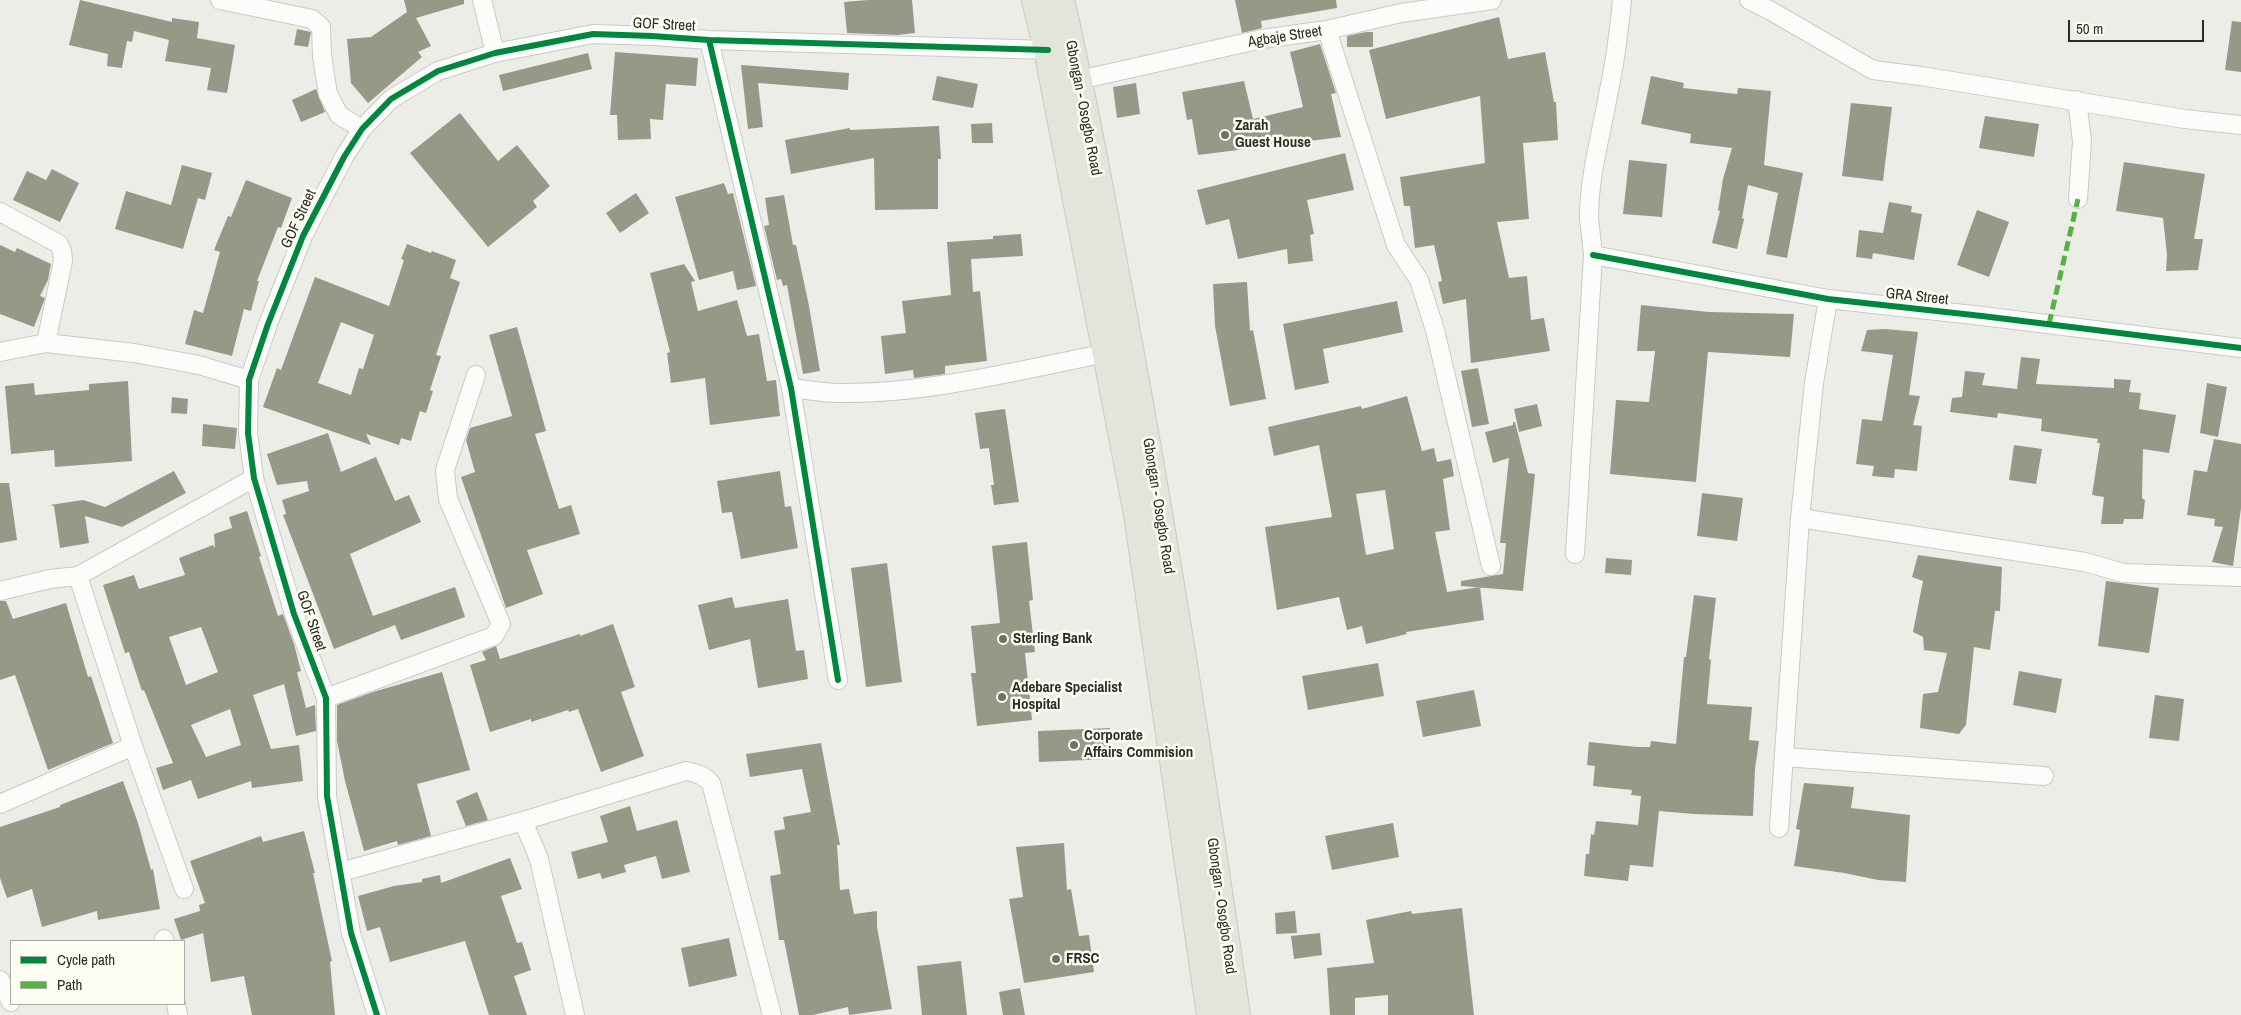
<!DOCTYPE html>
<html>
<head>
<meta charset="utf-8">
<style>
  body { margin:0 }
  #map { position:relative; width:2241px; height:1015px; overflow:hidden; background:#edede7; font-family:"Archivo Narrow",sans-serif }
  canvas { display:block }
  .legend { position:absolute; left:10px; top:940px; width:175px; height:65px; box-sizing:border-box; background:#fdfef1; border:1px solid #a9aaa0; margin:0; padding:6px 9px; list-style:none; font-size:15px; color:#2c2c27 }
  .legend li { display:flex; align-items:center; gap:10px; height:25px }
  .legend b { width:25px; border:1px solid #a9aaa0 }
  .scale { position:absolute; left:2068px; top:20px; width:136px; height:22px; box-sizing:border-box; border:2px solid #2c2c27; border-top:0; padding-left:6px; font-size:15px; line-height:18px; white-space:nowrap; color:#2c2c27; -webkit-text-stroke:4px #fdfef1; paint-order:stroke }
</style>
</head>
<body>
<div id="map">
<canvas width="2241" height="1015"></canvas>
<ul class="legend">
<li><b style="height:6px;background:#00873e"></b>Cycle path</li>
<li><b style="height:6px;background:#56b245"></b>Path</li>
</ul>
<div class="scale">50 m</div>
</div>
<script>
const c = document.querySelector('canvas').getContext('2d');
c.lineJoin = 'round';
function fillPath(path, color) { c.fillStyle = color; c.fill(path, 'evenodd'); }
function trace(path, color, width, dash) { c.strokeStyle = color; c.lineWidth = width; c.lineCap = dash ? 'butt' : 'round'; c.setLineDash(dash || []); c.stroke(path); }
function write(font, color, halo, rows, align = 'center') {
  c.font = font + ' "Archivo Narrow",sans-serif'; c.lineWidth = 5; c.setLineDash([]); c.textBaseline = 'middle'; c.strokeStyle = halo; c.fillStyle = color; for (const [text, x, y, turn = 0] of rows) {
    c.save(); c.translate(x, y); c.rotate((+turn || 0) * Math.PI / 180); c.textAlign = isNaN(turn) ? turn : align; if (halo) c.strokeText(text, 0, 0); c.fillText(text, 0, 0); c.restore();
  }
}
fillPath(new Path2D(`
  M 80,0 L 172,22 L 172,18 L 199,22 L 197,38 L 235,45 L 227,93 L 207,90 L 211,68 L 165,61 L 169,40 L 134,31 L 132,42 L 127,41 L 122,68 L 107,66 L 108,54 L 69,45 Z
  M 404,0 L 464,0 L 464,4 L 416,18 L 431,46 L 418,52 L 422,57 L 368,103 L 351,83 L 347,39 L 371,37 L 407,12 Z
  M 868,0 L 912,0 L 915,33 L 897,35 L 847,33 L 844,2 Z
  M 1235,0 L 1336,0 L 1337,8 L 1261,21 L 1262,28 L 1242,33 Z
  M 1499,17 L 1508,59 L 1545,52 L 1554,102 L 1556,102 L 1558,140 L 1523,143 L 1529,219 L 1497,222 L 1509,278 L 1527,276 L 1531,320 L 1544,318 L 1550,351 L 1471,363 L 1466,299 L 1443,304 L 1438,282 L 1442,281 L 1434,245 L 1415,248 L 1410,206 L 1404,206 L 1400,177 L 1485,163 L 1480,96 L 1386,119 L 1369,50 Z
  M 2232,21 L 2241,22 L 2241,72 L 2225,70 Z
  M 297,29 L 311,32 L 308,47 L 294,45 Z
  M 1366,32 L 1373,32 L 1373,47 L 1347,47 L 1347,36 Z
  M 1320,44 L 1336,93 L 1331,94 L 1341,137 L 1198,155 L 1192,119 L 1187,120 L 1182,92 L 1244,81 L 1253,119 L 1303,107 L 1290,52 Z
  M 615,52 L 698,58 L 696,86 L 666,84 L 663,120 L 650,119 L 651,139 L 618,140 L 617,115 L 610,115 Z
  M 588,53 L 592,69 L 503,91 L 499,75 Z
  M 741,65 L 849,73 L 848,90 L 758,83 L 763,127 L 748,129 Z
  M 937,76 L 978,84 L 973,108 L 932,100 Z
  M 1651,76 L 1684,83 L 1683,88 L 1737,94 L 1738,88 L 1771,91 L 1764,165 L 1803,173 L 1787,258 L 1766,254 L 1778,193 L 1748,185 L 1742,218 L 1744,219 L 1737,249 L 1712,243 L 1720,211 L 1718,210 L 1723,179 L 1732,148 L 1690,143 L 1691,134 L 1641,124 Z
  M 1136,83 L 1140,114 L 1117,118 L 1113,87 Z
  M 316,89 L 325,112 L 301,122 L 292,100 Z
  M 1851,103 L 1892,107 L 1883,181 L 1842,176 Z
  M 460,113 L 498,161 L 517,145 L 550,186 L 533,201 L 537,207 L 488,247 L 410,153 Z
  M 1985,116 L 2039,124 L 2034,157 L 1979,148 Z
  M 992,123 L 993,143 L 972,143 L 971,124 Z
  M 939,126 L 941,159 L 938,159 L 938,209 L 875,210 L 874,158 L 791,174 L 785,140 L 850,128 L 850,130 Z
  M 1345,153 L 1354,190 L 1307,200 L 1314,234 L 1310,235 L 1313,261 L 1288,264 L 1287,249 L 1238,259 L 1229,219 L 1206,225 L 1197,190 Z
  M 1629,160 L 1667,164 L 1662,217 L 1623,214 Z
  M 2124,162 L 2205,174 L 2194,239 L 2203,239 L 2198,270 L 2166,271 L 2167,255 L 2163,218 L 2116,211 Z
  M 182,165 L 212,173 L 205,200 L 198,198 L 183,249 L 115,229 L 126,191 L 171,205 Z
  M 52,169 L 79,183 L 60,222 L 13,200 L 27,171 L 46,180 Z
  M 246,180 L 292,198 L 281,228 L 278,227 L 257,281 L 259,281 L 251,311 L 244,309 L 232,356 L 185,344 L 194,310 L 203,313 L 220,252 L 214,250 L 228,216 L 231,217 Z
  M 724,183 L 728,194 L 733,193 L 756,286 L 737,290 L 733,271 L 699,280 L 675,197 Z
  M 636,193 L 649,213 L 620,233 L 606,213 Z
  M 784,195 L 793,245 L 796,245 L 809,306 L 820,371 L 803,374 L 787,285 L 783,286 L 781,279 L 777,280 L 764,226 L 769,225 L 765,198 Z
  M 1889,202 L 1912,206 L 1911,212 L 1922,214 L 1914,260 L 1873,253 L 1872,259 L 1856,257 L 1859,230 L 1883,233 Z
  M 1977,210 L 2009,222 L 1989,277 L 1957,265 Z
  M 1021,234 L 1023,256 L 971,259 L 973,292 L 980,291 L 987,361 L 945,366 L 945,374 L 914,378 L 913,370 L 885,374 L 881,336 L 906,333 L 902,301 L 951,295 L 947,242 L 993,239 L 993,236 Z
  M 407,244 L 431,253 L 432,251 L 456,260 L 450,278 L 460,282 L 436,355 L 441,356 L 430,390 L 433,391 L 426,413 L 420,411 L 411,441 L 401,438 L 399,445 L 366,434 L 371,445 L 263,407 L 277,368 L 281,370 L 315,277 L 389,306 L 404,260 L 401,259 ZM 341,322 L 374,335 L 363,369 L 359,368 L 351,395 L 318,383 Z
  M 0,245 L 15,252 L 17,248 L 51,264 L 48,280 L 40,296 L 45,298 L 44,301 L 34,327 L 0,314 Z
  M 684,264 L 695,281 L 691,282 L 698,311 L 737,300 L 747,336 L 759,334 L 767,381 L 776,380 L 780,416 L 710,425 L 705,378 L 671,383 L 667,353 L 670,352 L 650,273 Z
  M 1247,282 L 1250,331 L 1253,330 L 1266,399 L 1230,406 L 1215,326 L 1213,284 Z
  M 1397,301 L 1403,332 L 1323,349 L 1329,383 L 1295,390 L 1283,324 Z
  M 1641,305 L 1709,312 L 1794,314 L 1790,357 L 1708,352 L 1696,482 L 1610,474 L 1616,400 L 1649,402 L 1655,351 L 1637,351 Z
  M 517,327 L 546,431 L 535,434 L 559,509 L 571,505 L 580,534 L 527,550 L 543,594 L 506,608 L 461,477 L 475,472 L 466,440 L 470,428 L 512,416 L 489,335 Z
  M 1885,329 L 1918,332 L 1909,395 L 1920,396 L 1913,425 L 1922,426 L 1917,471 L 1895,469 L 1894,478 L 1872,476 L 1874,466 L 1856,464 L 1862,419 L 1882,421 L 1893,355 L 1861,351 L 1867,330 Z
  M 2021,357 L 2040,359 L 2036,384 L 2114,388 L 2114,379 L 2131,380 L 2129,392 L 2141,393 L 2139,409 L 2176,415 L 2169,453 L 2143,449 L 2142,498 L 2145,500 L 2143,519 L 2124,519 L 2123,524 L 2101,524 L 2104,497 L 2092,495 L 2100,443 L 2097,443 L 2098,439 L 2041,431 L 2042,419 L 1998,413 L 1997,418 L 1950,412 L 1952,398 L 1962,397 L 1965,371 L 1985,373 L 1982,385 L 2017,389 Z
  M 1478,368 L 1489,424 L 1472,427 L 1461,371 Z
  M 128,381 L 132,461 L 55,467 L 54,450 L 11,454 L 5,386 L 34,383 L 35,395 L 89,390 L 89,384 Z
  M 2207,383 L 2227,387 L 2218,437 L 2200,433 Z
  M 1407,396 L 1422,451 L 1434,448 L 1437,462 L 1451,459 L 1454,476 L 1443,479 L 1450,530 L 1435,532 L 1447,592 L 1480,587 L 1484,620 L 1406,632 L 1407,634 L 1366,644 L 1362,626 L 1347,630 L 1339,597 L 1277,610 L 1265,527 L 1332,517 L 1319,445 L 1274,456 L 1268,427 L 1361,406 L 1362,409 ZM 1385,490 L 1394,549 L 1366,555 L 1356,494 Z
  M 172,397 L 188,399 L 187,414 L 171,413 Z
  M 1537,404 L 1542,426 L 1519,432 L 1514,409 Z
  M 1005,409 L 1019,502 L 994,505 L 991,485 L 994,485 L 989,448 L 980,449 L 975,413 Z
  M 1513,422 L 1515,422 L 1528,473 L 1535,474 L 1523,591 L 1461,586 L 1461,581 L 1503,574 L 1506,543 L 1500,543 L 1509,458 L 1493,463 L 1485,432 L 1513,425 Z
  M 203,424 L 237,428 L 235,449 L 202,446 Z
  M 328,433 L 341,472 L 376,457 L 395,501 L 409,495 L 421,522 L 350,554 L 373,616 L 455,587 L 465,617 L 401,640 L 395,625 L 334,649 L 283,515 L 286,514 L 282,500 L 309,491 L 307,481 L 277,485 L 267,454 Z
  M 2214,439 L 2241,444 L 2241,508 L 2233,566 L 2212,562 L 2223,527 L 2214,526 L 2215,519 L 2187,515 L 2194,470 L 2207,472 Z
  M 2014,445 L 2042,449 L 2036,484 L 2009,480 Z
  M 174,471 L 186,493 L 122,527 L 85,516 L 89,543 L 60,548 L 54,506 L 50,505 L 83,500 L 105,507 Z
  M 780,471 L 785,507 L 791,506 L 798,548 L 741,559 L 732,512 L 722,513 L 717,481 Z
  M 0,483 L 9,483 L 17,540 L 0,543 Z
  M 1702,493 L 1743,498 L 1737,541 L 1697,536 Z
  M 247,511 L 261,556 L 259,557 L 278,616 L 283,614 L 294,644 L 301,671 L 297,672 L 306,708 L 315,705 L 316,731 L 296,736 L 284,684 L 253,695 L 271,749 L 299,745 L 303,781 L 252,788 L 251,781 L 198,799 L 191,780 L 163,790 L 156,768 L 173,763 L 144,690 L 142,691 L 129,652 L 125,653 L 103,585 L 134,575 L 139,589 L 185,575 L 179,558 L 213,545 L 215,548 L 214,534 L 232,528 L 229,517 ZM 201,627 L 218,672 L 186,685 L 169,637 ZM 230,709 L 241,745 L 206,757 L 191,725 Z
  M 1027,542 L 1033,600 L 1029,601 L 1035,652 L 1025,653 L 1032,720 L 977,726 L 971,673 L 976,673 L 971,626 L 1000,623 L 992,546 Z
  M 1918,555 L 2002,567 L 2000,611 L 1995,611 L 1990,650 L 1974,647 L 1966,725 L 1959,734 L 1920,728 L 1923,694 L 1938,692 L 1947,653 L 1924,650 L 1923,637 L 1913,632 L 1923,581 L 1912,577 Z
  M 1606,558 L 1632,560 L 1631,575 L 1605,573 Z
  M 887,563 L 902,682 L 866,687 L 851,568 Z
  M 2106,581 L 2159,588 L 2149,653 L 2098,646 Z
  M 1694,595 L 1716,598 L 1709,659 L 1711,660 L 1707,704 L 1752,707 L 1749,740 L 1759,741 L 1755,769 L 1753,816 L 1694,814 L 1659,811 L 1653,867 L 1630,865 L 1628,881 L 1584,876 L 1586,854 L 1589,854 L 1591,834 L 1594,835 L 1596,821 L 1638,825 L 1641,796 L 1631,795 L 1632,790 L 1593,786 L 1595,766 L 1587,765 L 1589,742 L 1637,747 L 1650,747 L 1651,741 L 1676,744 L 1684,657 L 1686,657 Z
  M 732,597 L 735,608 L 788,599 L 796,651 L 804,650 L 808,679 L 758,688 L 750,639 L 709,650 L 698,605 Z
  M 0,601 L 6,601 L 13,619 L 66,603 L 88,677 L 91,676 L 113,743 L 48,770 L 15,675 L 0,680 Z
  M 613,624 L 635,687 L 621,692 L 644,756 L 601,772 L 578,709 L 569,712 L 568,710 L 531,722 L 531,719 L 490,732 L 470,665 L 486,660 L 482,652 L 496,646 L 500,659 L 580,634 L 580,636 Z
  M 1378,663 L 1384,696 L 1308,710 L 1302,676 Z
  M 2019,671 L 2062,679 L 2056,713 L 2013,705 Z
  M 442,672 L 470,770 L 417,784 L 431,836 L 398,845 L 397,841 L 364,851 L 345,781 L 337,741 L 337,705 L 373,692 Z
  M 1474,690 L 1481,726 L 1423,737 L 1416,701 Z
  M 2155,695 L 2184,699 L 2179,741 L 2149,738 Z
  M 1110,728 L 1111,759 L 1039,762 L 1038,731 Z
  M 821,743 L 840,845 L 837,845 L 840,890 L 849,889 L 854,914 L 877,911 L 877,927 L 892,1009 L 849,1015 L 848,1007 L 813,1015 L 799,1015 L 784,940 L 779,940 L 770,876 L 781,874 L 774,831 L 785,829 L 783,817 L 811,812 L 802,769 L 750,777 L 746,754 Z
  M 123,781 L 138,823 L 151,870 L 153,869 L 160,909 L 98,920 L 97,911 L 42,927 L 32,889 L 7,898 L 0,878 L 0,827 L 60,807 L 60,805 Z
  M 1804,783 L 1854,787 L 1851,808 L 1910,815 L 1906,882 L 1878,880 L 1844,873 L 1794,866 L 1800,830 L 1796,829 Z
  M 477,792 L 488,820 L 466,826 L 456,801 Z
  M 630,806 L 637,831 L 677,820 L 690,872 L 662,879 L 656,856 L 624,865 L 626,872 L 602,879 L 600,873 L 578,879 L 571,852 L 608,842 L 600,816 Z
  M 1393,823 L 1399,857 L 1332,870 L 1325,836 Z
  M 304,831 L 315,873 L 313,873 L 332,961 L 330,962 L 335,1015 L 252,1015 L 244,976 L 211,982 L 203,933 L 181,940 L 174,919 L 200,911 L 199,905 L 205,903 L 190,861 L 261,836 L 263,842 Z
  M 1064,843 L 1067,890 L 1071,889 L 1079,936 L 1089,935 L 1094,972 L 1024,983 L 1009,899 L 1023,897 L 1016,847 Z
  M 510,858 L 522,889 L 501,896 L 517,943 L 522,942 L 531,970 L 514,976 L 527,1015 L 489,1015 L 465,941 L 390,962 L 380,927 L 367,931 L 358,896 L 394,886 L 422,882 L 422,879 L 440,875 L 441,883 Z
  M 1462,908 L 1474,1015 L 1388,1015 L 1388,995 L 1355,998 L 1355,1015 L 1330,1015 L 1327,968 L 1374,963 L 1366,920 L 1411,911 L 1412,914 Z
  M 1295,911 L 1297,933 L 1276,934 L 1275,913 Z
  M 1320,933 L 1322,955 L 1294,959 L 1291,936 Z
  M 729,938 L 737,976 L 689,987 L 681,948 Z
  M 961,961 L 967,1015 L 922,1015 L 917,966 Z
  M 1020,988 L 1025,1015 L 1003,1015 L 999,992 Z`), '#989889');
const street = new Path2D(`
  M 220,0 L 312,19 L 321,27 L 322,56 L 328,94 L 339,115 L 362,129
  M 482,0 L 495,53
  M 1749,0 L 1771,11 L 1873,70 L 1921,76 L 2185,119 L 2241,125
  M 1327,30 L 1396,245 L 1419,280 L 1435,330 L 1491,566
  M 709,40 L 791,388 L 838,680
  M 1079,80 L 1262,39 L 1327,30 L 1401,13 L 1492,0
  M 2077,100 L 2082,141 L 2078,199
  M 0,212 L 59,244 L 62,251 L 63,261 L 46,343
  M 1593,255 L 1828,299 L 1982,316 L 2241,348
  M 0,352 L 46,343 L 134,353 L 199,365 L 249,380
  M 791,388 C 807,390 824,393 840,393 C 929,394 1020,370 1107,353
  M 1800,518 L 2085,562 L 2123,573 L 2241,577
  M 1575,554 L 1593,255 C 1592,243 1590,230 1589,217 C 1589,176 1601,136 1608,95 C 1615,64 1619,32 1622,0
  M 78,576 L 133,746 L 184,889
  M 0,591 L 50,579 L 78,576 L 254,478
  M 326,698 L 494,636 L 501,624 L 448,499 L 445,470 L 476,375
  M 1784,757 L 2044,776
  M 0,804 L 133,746
  M 523,821 L 539,859 L 575,1015
  M 1779,828 L 1800,518 L 1814,383 L 1828,299
  M 341,872 L 523,821 L 686,771 C 697,773 703,775 711,783 L 772,1015
  M 164,939 L 164,941
  M 0,980 L 11,1002
  M 176,1004 L 178,1015
  M 377,1015 L 351,933 L 327,796 L 326,698 L 294,614 L 254,478 L 248,433 L 249,380 L 268,324 L 303,236 L 344,157 L 362,129 L 391,99 L 438,71 L 495,53 L 593,34 L 652,36 L 709,40 L 1048,50`);
const primary = new Path2D(`
  M 1036,0 L 1048,50 L 1138,514 L 1211,1015
  M 1060,0 C 1082,94 1099,189 1117,284 C 1163,527 1201,771 1236,1015`);
trace(street, '#cacac5', 20);
trace(primary, '#cacac7', 30);
trace(street, '#fcfcfb', 18);
trace(primary, '#e4e4db', 28);
trace(new Path2D(`
  M 2049,324 L 2078,199`), '#56b245', 5, [10, 5]);
trace(new Path2D(`
  M 709,40 L 791,388 L 838,680
  M 1593,255 L 1828,299 L 1982,316 L 2241,348
  M 377,1015 L 351,933 L 327,796 L 326,698 L 294,614 L 254,478 L 248,433 L 249,380 L 268,324 L 303,236 L 344,157 L 362,129 L 391,99 L 438,71 L 495,53 L 593,34 L 652,36 L 709,40 L 1048,50`), '#00873e', 6);
for (const [x, y, r, color] of [
  [1225,135,5,"#70706a"],
  [1003,639,5,"#70706a"],
  [1002,697,5,"#70706a"],
  [1074,745,5,"#70706a"],
  [1056,959,5,"#70706a"]
]) { const dot = new Path2D(); dot.arc(x, y, r, 0, 2 * Math.PI); c.fillStyle = color; c.fill(dot); trace(dot, '#fdfef1', 2); }
write('15px', '#2c2c27', '#fdfef1', [
  ["GOF Street",664,25,3],
  ["Agbaje Street",1285,37,-9],
  ["Gbongan - Osogbo Road",1083,108,79],
  ["GOF Street",299,219,-65],
  ["GRA Street",1917,297,6],
  ["Gbongan - Osogbo Road",1158,506,81],
  ["GOF Street",311,621,71],
  ["Gbongan - Osogbo Road",1221,906,82]
]);
write('bold 15px', '#2c2c27', '#fdfef1', [
  ["Zarah",1235,126],
  ["Guest House",1235,143],
  ["Sterling Bank",1013,639],
  ["Adebare Specialist",1012,688],
  ["Hospital",1012,705],
  ["Corporate",1084,736],
  ["Affairs Commision",1084,753],
  ["FRSC",1066,959]
], 'left');
</script>
</body>
</html>
